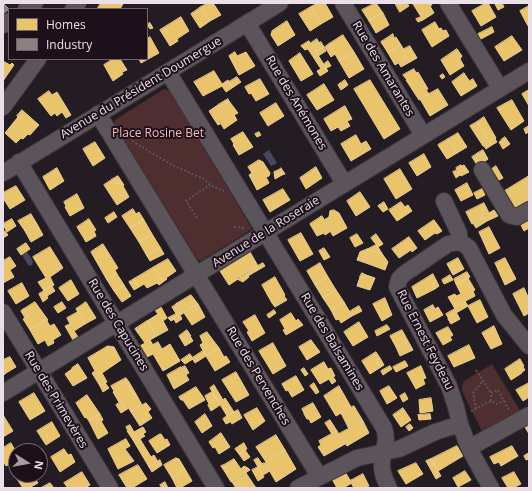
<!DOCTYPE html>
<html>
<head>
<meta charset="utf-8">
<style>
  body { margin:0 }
  #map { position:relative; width:532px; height:491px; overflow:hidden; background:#241c23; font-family:"Open Sans",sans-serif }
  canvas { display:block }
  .frame { position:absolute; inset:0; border:4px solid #ebe0e8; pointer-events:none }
  .legend { position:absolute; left:8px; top:8px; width:140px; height:52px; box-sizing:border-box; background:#1e101b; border:1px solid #70636d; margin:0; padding:5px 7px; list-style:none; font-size:12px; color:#ebe0e8 }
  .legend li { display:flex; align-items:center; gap:8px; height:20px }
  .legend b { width:20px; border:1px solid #70636d }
  .north { position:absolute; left:8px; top:443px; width:40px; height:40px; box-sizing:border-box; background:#1e101b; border:1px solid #70636d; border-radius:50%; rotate:101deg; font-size:11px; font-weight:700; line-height:16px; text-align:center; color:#ebe0e8 }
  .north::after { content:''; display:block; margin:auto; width:14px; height:18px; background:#a59ba3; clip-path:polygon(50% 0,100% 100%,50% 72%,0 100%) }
</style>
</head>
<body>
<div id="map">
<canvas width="532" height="491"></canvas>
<div class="frame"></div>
<ul class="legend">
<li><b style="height:11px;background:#e9c46a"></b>Homes</li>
<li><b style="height:11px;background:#8a817c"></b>Industry</li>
</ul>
<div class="north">N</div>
</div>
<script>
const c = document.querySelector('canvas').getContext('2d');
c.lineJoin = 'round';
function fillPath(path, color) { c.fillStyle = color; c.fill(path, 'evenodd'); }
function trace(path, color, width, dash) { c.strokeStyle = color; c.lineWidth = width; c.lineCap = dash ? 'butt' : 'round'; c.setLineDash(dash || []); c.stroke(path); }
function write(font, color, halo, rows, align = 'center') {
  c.font = font + ' "Open Sans",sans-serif'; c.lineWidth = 4; c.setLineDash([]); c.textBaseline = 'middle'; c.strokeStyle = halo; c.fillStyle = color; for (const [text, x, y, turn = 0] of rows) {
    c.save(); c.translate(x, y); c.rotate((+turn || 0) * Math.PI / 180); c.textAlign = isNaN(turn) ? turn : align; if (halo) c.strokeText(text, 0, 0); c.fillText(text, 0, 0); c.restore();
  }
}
fillPath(new Path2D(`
  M 164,89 L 171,91 L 252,229 L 201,261 L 198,260 L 114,124 L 115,120 Z
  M 492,364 L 522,414 L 485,433 L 481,429 L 462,391 L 462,386 L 464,381 Z`), '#4e2e2e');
fillPath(new Path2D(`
  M 269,150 L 277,163 L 271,166 L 263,154 Z
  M 27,252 L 33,261 L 32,265 L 29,266 L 22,255 Z`), '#484665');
const homes = new Path2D(`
  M 101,3 L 121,3 L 123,4 L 120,9 L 100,9 L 98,8 Z
  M 208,3 L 213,3 L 221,15 L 210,21 L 201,7 Z
  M 318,3 L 325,3 L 333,17 L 321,24 L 311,7 Z
  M 376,3 L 383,13 L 369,21 L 362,10 Z
  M 395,3 L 407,3 L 409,6 L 400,12 Z
  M 414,3 L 431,3 L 432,5 L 430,6 L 434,13 L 423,20 L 413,4 Z
  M 486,3 L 488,3 L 496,17 L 481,26 L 472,11 Z
  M 497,3 L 502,3 L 504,7 L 498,10 L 495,4 Z
  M 529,6 L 529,26 L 528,26 L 520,11 Z
  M 201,7 L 210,21 L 200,28 L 191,14 Z
  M 311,7 L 321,24 L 310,31 L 299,14 Z
  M 383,13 L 389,25 L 376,33 L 369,21 Z
  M 181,17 L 189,31 L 177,39 L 178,41 L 170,46 L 160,30 Z
  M 421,17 L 423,20 L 418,22 L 416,19 Z
  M 287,21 L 295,35 L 278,46 L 271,35 L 272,31 Z
  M 435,22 L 439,29 L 441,28 L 443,31 L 446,30 L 449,36 L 432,47 L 422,30 Z
  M 150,23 L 153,28 L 150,29 L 147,24 Z
  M 492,27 L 494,32 L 481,39 L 478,34 Z
  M 393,34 L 394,38 L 396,37 L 401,45 L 388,53 L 381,42 Z
  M 343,35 L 354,52 L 339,61 L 329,44 Z
  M 512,36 L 522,50 L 504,61 L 495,47 Z
  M 150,37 L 159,53 L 141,63 L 139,59 L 147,59 L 147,39 Z
  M 317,39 L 319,43 L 313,46 L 311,43 Z
  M 309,41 L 328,71 L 320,76 L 317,71 L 321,69 L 308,49 L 305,50 L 301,46 Z
  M 321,42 L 324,47 L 316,52 L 313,46 Z
  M 329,44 L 335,54 L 331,57 L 325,47 Z
  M 401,45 L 406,53 L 404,55 L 406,58 L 395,65 L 388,53 Z
  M 410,46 L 417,58 L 401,67 L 398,62 L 406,58 L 404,55 L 406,53 L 404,49 Z
  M 324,47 L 326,51 L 318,56 L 316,52 Z
  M 457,49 L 462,56 L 460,59 L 464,66 L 450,75 L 441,60 Z
  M 235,52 L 237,56 L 246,52 L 255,66 L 239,75 L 229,56 Z
  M 354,52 L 364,69 L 349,78 L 339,61 Z
  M 300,53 L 313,74 L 301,81 L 289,61 Z
  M 113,59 L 120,59 L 127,70 L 122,72 L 123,74 L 113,81 L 104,65 Z
  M 3,61 L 10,65 L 12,63 L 14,65 L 3,81 Z
  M 328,61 L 331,66 L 326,68 L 324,64 Z
  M 414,69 L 416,73 L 418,72 L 428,89 L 426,90 L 429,94 L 419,100 L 406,80 L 407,80 L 403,75 Z
  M 214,71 L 222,84 L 228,80 L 232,88 L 226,92 L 222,86 L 203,96 L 194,82 Z
  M 464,73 L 474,88 L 461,96 L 452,82 Z
  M 443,74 L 445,77 L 442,79 L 440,76 Z
  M 237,77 L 241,82 L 232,88 L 229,82 Z
  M 260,79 L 269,94 L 256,101 L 251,93 L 249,94 L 245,87 Z
  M 473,79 L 477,86 L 474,88 L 470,81 Z
  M 345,80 L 348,85 L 341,90 L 338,85 Z
  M 370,80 L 400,129 L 384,139 L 354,89 Z
  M 324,84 L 334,100 L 317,110 L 307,95 Z
  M 438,89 L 448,105 L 430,116 L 420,99 Z
  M 529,90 L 529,106 L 522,94 Z
  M 49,91 L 52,95 L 57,92 L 71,115 L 66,118 L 62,112 L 57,116 L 55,113 L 51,116 L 38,99 Z
  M 228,99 L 229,101 L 219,107 L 218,105 Z
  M 512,100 L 524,121 L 511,130 L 497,108 Z
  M 229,101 L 238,113 L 234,115 L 237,120 L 224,129 L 217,117 L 214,119 L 209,111 L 218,105 L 219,107 Z
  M 276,103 L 284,116 L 268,126 L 260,113 Z
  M 345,106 L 352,119 L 347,121 L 350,126 L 341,131 L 338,127 L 331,131 L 324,119 Z
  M 22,110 L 39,125 L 30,135 L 28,134 L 23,139 L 21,138 L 16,143 L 5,133 L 18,117 L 17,116 Z
  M 217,117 L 222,123 L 218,125 L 214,119 Z
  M 484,117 L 496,138 L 495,139 L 497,142 L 492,145 L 477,122 Z
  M 477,122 L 492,145 L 486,149 L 484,146 L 483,146 L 470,126 Z
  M 529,126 L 529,131 L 526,134 L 524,129 Z
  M 243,132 L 253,147 L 239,155 L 233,145 L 234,144 L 231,139 Z
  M 259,132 L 261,135 L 257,137 L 255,134 Z
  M 458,133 L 467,147 L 457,153 L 448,139 Z
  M 356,135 L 361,144 L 366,141 L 371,149 L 351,161 L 341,144 Z
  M 505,137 L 510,144 L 503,149 L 499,142 L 501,141 L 501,140 Z
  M 448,139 L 457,153 L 447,159 L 438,145 Z
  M 95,142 L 105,158 L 93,166 L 83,149 Z
  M 483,150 L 488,159 L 484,162 L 478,153 Z
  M 478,153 L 483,162 L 477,165 L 472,157 Z
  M 424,154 L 431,167 L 417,176 L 409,163 Z
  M 259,160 L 263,162 L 270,173 L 269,176 L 266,177 L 269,183 L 257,190 L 249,175 L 252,173 L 248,167 Z
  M 461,165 L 462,166 L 464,165 L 469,172 L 461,176 L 456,168 Z
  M 496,166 L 503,178 L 495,182 L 489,171 Z
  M 316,167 L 322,178 L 306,189 L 300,178 Z
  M 57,168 L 64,181 L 50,190 L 43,177 Z
  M 281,168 L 285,174 L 282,175 L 279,170 Z
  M 400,169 L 412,189 L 396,199 L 384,179 Z
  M 279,170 L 282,175 L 275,179 L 274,172 Z
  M 457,170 L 460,175 L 456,178 L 453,172 Z
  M 118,176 L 122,182 L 117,184 L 113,179 Z
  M 529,176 L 529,200 L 513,209 L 503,192 Z
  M 113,179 L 117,184 L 122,182 L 124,185 L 123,186 L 129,197 L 117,205 L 104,185 Z
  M 467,183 L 473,195 L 461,201 L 455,190 Z
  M 16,186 L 25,200 L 10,209 L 3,198 L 3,193 Z
  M 283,189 L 290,200 L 270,212 L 263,200 Z
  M 482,189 L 485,195 L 477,199 L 474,193 Z
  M 360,192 L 370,207 L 356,216 L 347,201 Z
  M 77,194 L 84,208 L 70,216 L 65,207 L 66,206 L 64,202 Z
  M 384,202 L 388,209 L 383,212 L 378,206 Z
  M 401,202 L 405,207 L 408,205 L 412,211 L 397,221 L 389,210 Z
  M 484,203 L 489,213 L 494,210 L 498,216 L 487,221 L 485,217 L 472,224 L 466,212 Z
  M 133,209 L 136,214 L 139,212 L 144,220 L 130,228 L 122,216 Z
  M 334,210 L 339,213 L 347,228 L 333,236 L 324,220 L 329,217 L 330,211 Z
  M 114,212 L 117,217 L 108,223 L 105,218 Z
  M 31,214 L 37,224 L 25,231 L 18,221 Z
  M 322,216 L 331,231 L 325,235 L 324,233 L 317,236 L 310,224 Z
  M 485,217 L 487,221 L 476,228 L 473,223 Z
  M 529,217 L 529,228 L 524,231 L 520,223 Z
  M 12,219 L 16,226 L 7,232 L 3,224 Z
  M 89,219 L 96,230 L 94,231 L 96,236 L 86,242 L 77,227 Z
  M 144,220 L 152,234 L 139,242 L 130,228 Z
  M 434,220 L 442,231 L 437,234 L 435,233 L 425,240 L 418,231 Z
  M 37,224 L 43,235 L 31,242 L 25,231 Z
  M 489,227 L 500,248 L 489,254 L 479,232 Z
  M 5,231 L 8,235 L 3,238 L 3,233 Z
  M 301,233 L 313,254 L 300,261 L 288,240 Z
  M 152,234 L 160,247 L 147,256 L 139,242 Z
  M 357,234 L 363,243 L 355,247 L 350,238 Z
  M 376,234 L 383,244 L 378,247 L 371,238 Z
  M 409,237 L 417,248 L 412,252 L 411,250 L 399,258 L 392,249 Z
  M 26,243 L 30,249 L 21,255 L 17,249 Z
  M 103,244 L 118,268 L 115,270 L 117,274 L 107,280 L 91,252 Z
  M 376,245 L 378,247 L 383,255 L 368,249 Z
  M 50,247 L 63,268 L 50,277 L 54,285 L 44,291 L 38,282 L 46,278 L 33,257 Z
  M 160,247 L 164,254 L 150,261 L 147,256 Z
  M 324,248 L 330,257 L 324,260 L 319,251 Z
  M 368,249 L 383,255 L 388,262 L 385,270 L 363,262 Z
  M 368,249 L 363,262 L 357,260 L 360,252 Z
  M 250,252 L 258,266 L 229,285 L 220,271 Z
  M 10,257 L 16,266 L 10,270 L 14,277 L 3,283 L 3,261 Z
  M 458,258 L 464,269 L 453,275 L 447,264 Z
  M 505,258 L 516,279 L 505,285 L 495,263 Z
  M 168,259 L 176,271 L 166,278 L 167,279 L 163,282 L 154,267 Z
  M 263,263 L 265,266 L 248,276 L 246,273 Z
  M 320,263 L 328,277 L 315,285 L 307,271 Z
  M 154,267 L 163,282 L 159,285 L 157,283 L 147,288 L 144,284 L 139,287 L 134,279 Z
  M 467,272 L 470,277 L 456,284 L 454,279 Z
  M 246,273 L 249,277 L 243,282 L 237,279 Z
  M 362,273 L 366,275 L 364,278 L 360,277 Z
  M 117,274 L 124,285 L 114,291 L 107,280 Z
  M 433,274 L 437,282 L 432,284 L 435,289 L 417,298 L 412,287 Z
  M 366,275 L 375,278 L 370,290 L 357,286 L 360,277 L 364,278 Z
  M 450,275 L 453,280 L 444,284 L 442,280 Z
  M 275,277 L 285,295 L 272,303 L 262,285 Z
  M 328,277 L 336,290 L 323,298 L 315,285 Z
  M 468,278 L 475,290 L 473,291 L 475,296 L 454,307 L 448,297 L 455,294 L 456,296 L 461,294 L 456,284 Z
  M 134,279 L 139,287 L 134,290 L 129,282 Z
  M 71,280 L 79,294 L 68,301 L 59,288 Z
  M 437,282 L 439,286 L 435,289 L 432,284 Z
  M 22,283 L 29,296 L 16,304 L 8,291 Z
  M 124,285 L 131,296 L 122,302 L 114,291 Z
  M 52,286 L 55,291 L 47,296 L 44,291 Z
  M 524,288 L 529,299 L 529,313 L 524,316 L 513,294 Z
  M 336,290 L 344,302 L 331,310 L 323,298 Z
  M 44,291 L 48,298 L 43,302 L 39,294 Z
  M 191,295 L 198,304 L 182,314 L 176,304 Z
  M 284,296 L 287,300 L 275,307 L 272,303 Z
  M 385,298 L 392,315 L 382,321 L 373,304 Z
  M 480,300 L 488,317 L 477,323 L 468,306 Z
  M 465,301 L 468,306 L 456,313 L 454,307 Z
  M 35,302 L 48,320 L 30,330 L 23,319 L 28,317 L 24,309 Z
  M 62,302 L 66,308 L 58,313 L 54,307 Z
  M 86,302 L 96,318 L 85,324 L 76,309 Z
  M 344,302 L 352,316 L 341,323 L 339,319 L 336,320 L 331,310 Z
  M 177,304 L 182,314 L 178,317 L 172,307 Z
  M 198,304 L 205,317 L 192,325 L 184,313 Z
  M 433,305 L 435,309 L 438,307 L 443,315 L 430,322 L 424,310 Z
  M 359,306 L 362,311 L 352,316 L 349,312 Z
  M 161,307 L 167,318 L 163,321 L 168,330 L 157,336 L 147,321 L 158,314 L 155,310 Z
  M 24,309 L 28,317 L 25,318 L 21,311 Z
  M 455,309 L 457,314 L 449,319 L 446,314 Z
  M 274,310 L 276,313 L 269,318 L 267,315 Z
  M 78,312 L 85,324 L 74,331 L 78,337 L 73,340 L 65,326 L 70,324 L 67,318 Z
  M 291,313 L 296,321 L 298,319 L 303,325 L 286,335 L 283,330 L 285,329 L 280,320 Z
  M 176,314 L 178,317 L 171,321 L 168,318 Z
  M 457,314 L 460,319 L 451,324 L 448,319 Z
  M 180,315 L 182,319 L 176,323 L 174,319 Z
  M 255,315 L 265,333 L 252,341 L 247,332 L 249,331 L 243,322 Z
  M 47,321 L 50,326 L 54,324 L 61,335 L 53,340 L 54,343 L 48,346 L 45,340 L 38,344 L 30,330 Z
  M 147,321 L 157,336 L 150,340 L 153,345 L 143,351 L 140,346 L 145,343 L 135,329 Z
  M 359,322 L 368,337 L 353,346 L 344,332 Z
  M 387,325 L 390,329 L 377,336 L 375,331 Z
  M 494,326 L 502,344 L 491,349 L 482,333 Z
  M 448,327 L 453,335 L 450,337 L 452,340 L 443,345 L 436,333 Z
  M 187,330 L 191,336 L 182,341 L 179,336 Z
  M 402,330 L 408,341 L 396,347 L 390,336 Z
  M 207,332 L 219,348 L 206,356 L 200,345 L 203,343 L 200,336 Z
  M 190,336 L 193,341 L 185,346 L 182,341 Z
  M 311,340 L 320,352 L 307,360 L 299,347 Z
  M 408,341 L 413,350 L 400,356 L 396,347 Z
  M 158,342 L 162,349 L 170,344 L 180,361 L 163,371 L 153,354 L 147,357 L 143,351 Z
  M 273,343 L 286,366 L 273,374 L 259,351 Z
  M 469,345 L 475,358 L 454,367 L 448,356 Z
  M 108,346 L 114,347 L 121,360 L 102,373 L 107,382 L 100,386 L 92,373 L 95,371 L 88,358 Z
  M 219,348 L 224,357 L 226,356 L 230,362 L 215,371 L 206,356 Z
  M 203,351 L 206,356 L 195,363 L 192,358 Z
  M 376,352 L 380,358 L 376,360 L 381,367 L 370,374 L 362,361 Z
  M 190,354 L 193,359 L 185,364 L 181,360 Z
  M 10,357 L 16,367 L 6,373 L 3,376 L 3,360 Z
  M 380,358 L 384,365 L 381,367 L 376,360 Z
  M 520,359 L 524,366 L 520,369 L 522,373 L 511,380 L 505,369 Z
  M 405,361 L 408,366 L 396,372 L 393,367 Z
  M 324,362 L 328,369 L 331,368 L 335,376 L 333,377 L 336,381 L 332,384 L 329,379 L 320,384 L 311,370 Z
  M 78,364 L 87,378 L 73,386 L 65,374 L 72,369 L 72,368 Z
  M 185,366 L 189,373 L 185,375 L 181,368 Z
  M 390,366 L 392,369 L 383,375 L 381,371 Z
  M 421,366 L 426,378 L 423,379 L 425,384 L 416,389 L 407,373 Z
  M 181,367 L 189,380 L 174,389 L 167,375 Z
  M 523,367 L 525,370 L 522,372 L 520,369 Z
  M 304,368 L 308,374 L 305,376 L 301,370 Z
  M 236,372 L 249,395 L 236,402 L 222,380 Z
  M 296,376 L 304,390 L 292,397 L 288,390 L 286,391 L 282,384 Z
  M 126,378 L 129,382 L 127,384 L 134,395 L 136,394 L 142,405 L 131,412 L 128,407 L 125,409 L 122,403 L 120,404 L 113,392 L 114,391 L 111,386 Z
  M 129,382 L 136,394 L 134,395 L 127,384 Z
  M 105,383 L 109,388 L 103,392 L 100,386 Z
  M 314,383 L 319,392 L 316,394 L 310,386 Z
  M 529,383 L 529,397 L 523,401 L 516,390 Z
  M 214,385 L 223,400 L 225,398 L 234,412 L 227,416 L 210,388 Z
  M 339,386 L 351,407 L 336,416 L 324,396 Z
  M 389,386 L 397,398 L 387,404 L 380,391 Z
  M 196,387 L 205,400 L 189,409 L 183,400 L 181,400 L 179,397 Z
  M 212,392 L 217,399 L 209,404 L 205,396 Z
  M 34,393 L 45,411 L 30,420 L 19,402 Z
  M 405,393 L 408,399 L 403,402 L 400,396 Z
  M 87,395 L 100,414 L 89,421 L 86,417 L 85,418 L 76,403 Z
  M 431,398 L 433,411 L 420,413 L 419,400 Z
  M 217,399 L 220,405 L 211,411 L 208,405 Z
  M 119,403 L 120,404 L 122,403 L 125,409 L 129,408 L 121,413 L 116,405 Z
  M 146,403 L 151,409 L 148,412 L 152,418 L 140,426 L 131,412 Z
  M 313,403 L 321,417 L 311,423 L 309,419 L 307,419 L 304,414 L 304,413 L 302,409 Z
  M 354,406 L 363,421 L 349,429 L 341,413 Z
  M 257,408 L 265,421 L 253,430 L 244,415 Z
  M 403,408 L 411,420 L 401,427 L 393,415 Z
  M 238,410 L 242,418 L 232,424 L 227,416 Z
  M 100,414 L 103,420 L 101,421 L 108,433 L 98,439 L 89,421 Z
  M 205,414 L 212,426 L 202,433 L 195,422 Z
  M 430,414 L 431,419 L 419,420 L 418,415 Z
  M 3,415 L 13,431 L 3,437 Z
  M 227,416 L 230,422 L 226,424 L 223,419 Z
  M 330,420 L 337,431 L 332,434 L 325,423 Z
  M 363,421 L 369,433 L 347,446 L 339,434 Z
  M 52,422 L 60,436 L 46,445 L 37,431 Z
  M 410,424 L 413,428 L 409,431 L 406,427 Z
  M 130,425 L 134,432 L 143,427 L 146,432 L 133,440 L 127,431 L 128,431 L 126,427 Z
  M 529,425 L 529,434 L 525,427 Z
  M 337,431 L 345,444 L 324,456 L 318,447 L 321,445 L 319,441 Z
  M 221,433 L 230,447 L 219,454 L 215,447 L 213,448 L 209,442 Z
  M 143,434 L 145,436 L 140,439 L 151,457 L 154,455 L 158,462 L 149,467 L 133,440 Z
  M 160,434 L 161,434 L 165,440 L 167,439 L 170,445 L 157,453 L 149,441 Z
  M 276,435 L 285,450 L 266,462 L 256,447 Z
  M 126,439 L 130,446 L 125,449 L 134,461 L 118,469 L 108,449 Z
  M 11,443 L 16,452 L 16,460 L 6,466 L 3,461 L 3,448 Z
  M 244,443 L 247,449 L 239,454 L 235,449 Z
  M 457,446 L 463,456 L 438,471 L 431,459 Z
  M 512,446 L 518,456 L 501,466 L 499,462 L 494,464 L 490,457 Z
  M 64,449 L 68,455 L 71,454 L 75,462 L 60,472 L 51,457 Z
  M 245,450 L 250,457 L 244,461 L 239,454 Z
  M 285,450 L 296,469 L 276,482 L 265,463 Z
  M 529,453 L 529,459 L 526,460 L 524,456 Z
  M 176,458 L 179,459 L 185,469 L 172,478 L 164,465 Z
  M 258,458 L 262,464 L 258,467 L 254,460 Z
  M 234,459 L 241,469 L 244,466 L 248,468 L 250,470 L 231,482 L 225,472 L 228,471 L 224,465 Z
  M 431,459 L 441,476 L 436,479 L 426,461 Z
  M 160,460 L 162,465 L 152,472 L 149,467 Z
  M 264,463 L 270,471 L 263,475 L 258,467 Z
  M 416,463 L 423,474 L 406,484 L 398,471 Z
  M 138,465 L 147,479 L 132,488 L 127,488 L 119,475 Z
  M 224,465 L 228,471 L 225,472 L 221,466 Z
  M 258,467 L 264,477 L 258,481 L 252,470 Z
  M 185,469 L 192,481 L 180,488 L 177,488 L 172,478 Z
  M 465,471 L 471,480 L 458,487 L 453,478 Z
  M 82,472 L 90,485 L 85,488 L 68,488 L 64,483 Z
  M 345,472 L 352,483 L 343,488 L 337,488 L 332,479 Z
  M 514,472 L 521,484 L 513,488 L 508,488 L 502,478 Z
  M 246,473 L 256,488 L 236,488 L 232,482 Z
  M 363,474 L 369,486 L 365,488 L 354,488 L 350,481 Z
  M 17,475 L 33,475 L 38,483 L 29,488 L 23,488 L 15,476 Z
  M 165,482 L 168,488 L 162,488 L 160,485 Z
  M 50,483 L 54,488 L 41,488 Z`);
fillPath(homes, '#e9c46a');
trace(homes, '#eacc90', 1);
const industry = new Path2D(`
  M 3,3 L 9,9 L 3,14 Z`);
fillPath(industry, '#8a817c');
trace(industry, '#a79e9c', 1);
const minor = new Path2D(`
  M 343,3 L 423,135
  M 448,3 L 500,88
  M 26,9 L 35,3
  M 73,9 L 78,3
  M 247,23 L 344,183
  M 3,25 L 9,21
  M 168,72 L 384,428 C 389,443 382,449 382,463 C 381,472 385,480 389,488
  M 3,107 L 38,59
  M 98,114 L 319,476
  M 19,162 L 216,488
  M 482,170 L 509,215 L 517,217 L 529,210
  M 3,173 L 280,3
  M 444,201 L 459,233 L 459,242 L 465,245 L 469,248 L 504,315 L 529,346
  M 459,242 L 448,244 L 404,274 L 399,279 L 397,287 L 449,386 L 456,407 L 460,424 L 469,448
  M 3,312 L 110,488
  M 3,393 L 529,71
  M 298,488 L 357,458 L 399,449 L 435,432 L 460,424
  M 491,488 L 469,448 L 529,415`);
trace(minor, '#3d363c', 18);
trace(new Path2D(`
  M 132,141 L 172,165 L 204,179 L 210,185 L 224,191
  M 197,218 L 186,201 L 210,185
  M 234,227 L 245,228
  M 476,370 L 491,393
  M 491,401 L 491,393 L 498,390 L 509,410
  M 476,409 L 473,393 L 483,381
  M 471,411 L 491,401 L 497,404 L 504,401`), '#5b555a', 2, [2, 2]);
trace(minor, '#5b545a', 16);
write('12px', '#ebe0e8', '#1e101b', [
  ["Rue des Amarantes",383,69,59],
  ["Avenue du Président Doumergue",141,88,-31],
  ["Rue des Anémones",296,103,59],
  ["Avenue de la Roseraie",266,232,-32],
  ["Rue des Capucines",118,325,59],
  ["Rue Ernest Feydeau",425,340,63],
  ["Rue des Balsamines",332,342,59],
  ["Rue des Pervenches",258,376,59],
  ["Rue des Primevères",56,400,59]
]);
write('12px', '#f6bbb8', '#1e101b', [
  ["Place Rosine Bet",158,134]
]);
</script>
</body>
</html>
